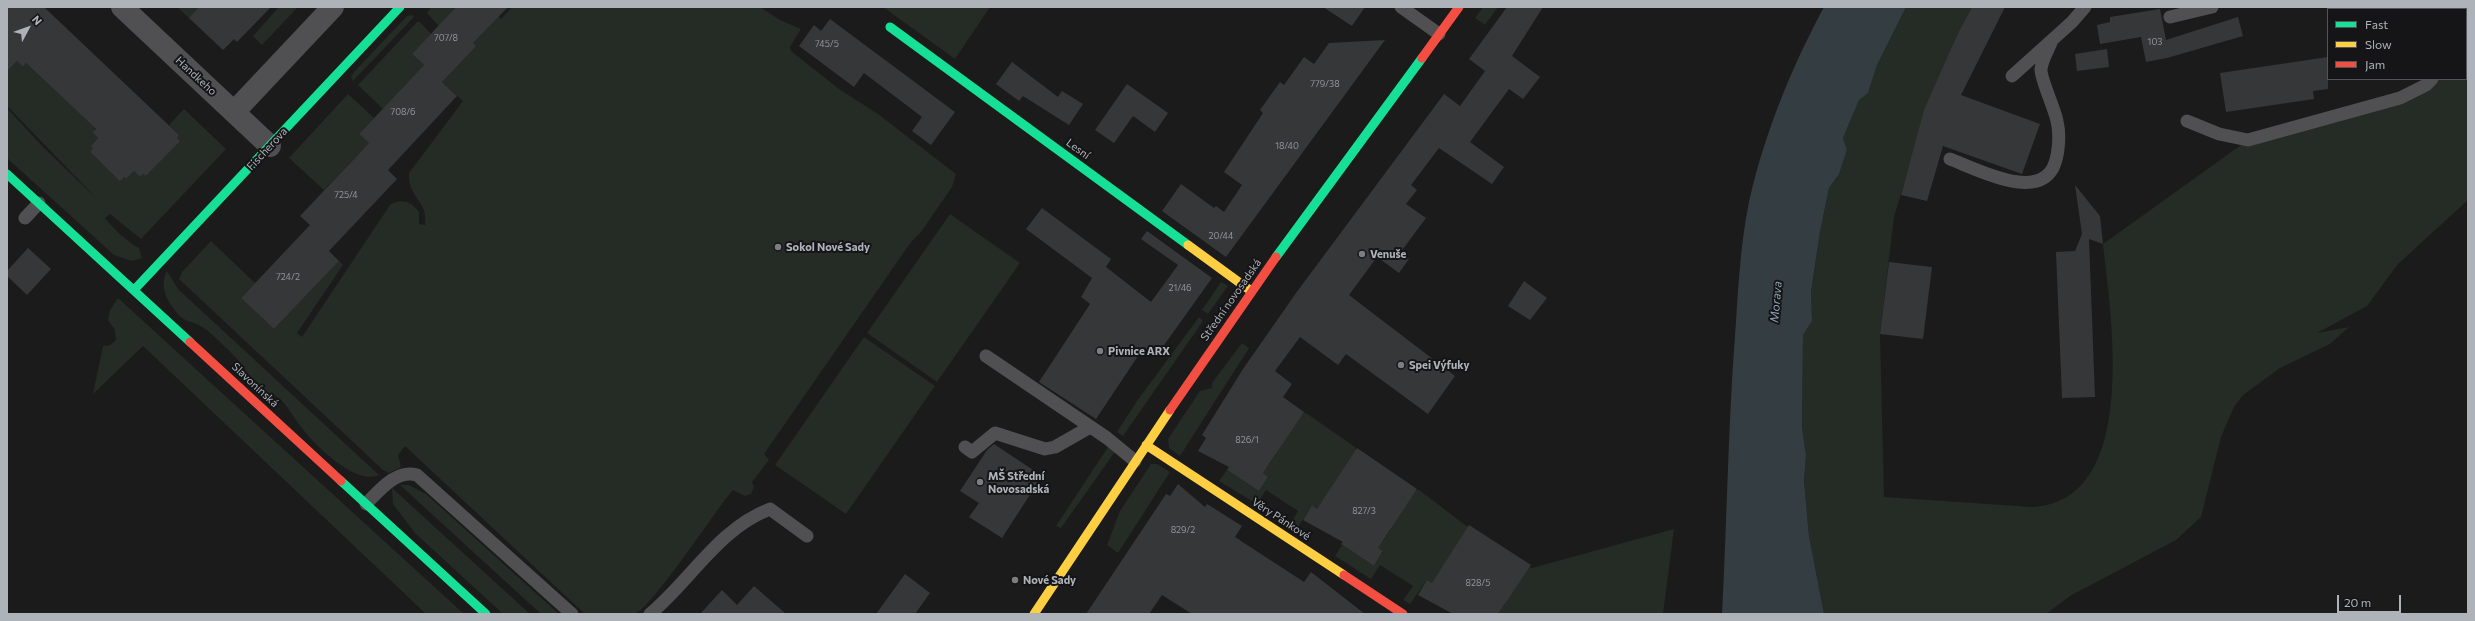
<!DOCTYPE html>
<html>
<head>
<meta charset="utf-8">
<style>
  body { margin:0 }
  #map { position:relative; width:2475px; height:621px; overflow:hidden; background:#1b1b1b; font-family:Commissioner,sans-serif }
  canvas { display:block }
  .frame { position:absolute; inset:0; border:8px solid #aeb2b9; pointer-events:none }
  .legend { position:absolute; left:2327px; top:8px; width:140px; height:72px; box-sizing:border-box; background:#151517; border:1px solid #525458; margin:0; padding:5px 7px; list-style:none; font-size:12px; color:#aeb2b9 }
  .legend li { display:flex; align-items:center; gap:8px; height:20px }
  .legend b { width:20px; border:1px solid #525458 }
  .north { position:absolute; left:8px; top:8px; width:40px; height:40px; -webkit-text-stroke:3px #151517; paint-order:stroke; rotate:49deg; font-size:11px; font-weight:700; line-height:16px; text-align:center; color:#aeb2b9 }
  .north::after { content:''; display:block; margin:auto; width:14px; height:18px; background:#aeb2b9; clip-path:polygon(50% 0,100% 100%,50% 72%,0 100%) }
  .scale { position:absolute; left:2337px; top:595px; width:64px; height:18px; box-sizing:border-box; border:2px solid #aeb2b9; border-top:0; padding-left:5px; font-size:12px; line-height:14px; white-space:nowrap; color:#aeb2b9; -webkit-text-stroke:3px #151517; paint-order:stroke }
</style>
</head>
<body>
<div id="map">
<canvas width="2475" height="621"></canvas>
<div class="frame"></div>
<ul class="legend">
<li><b style="height:5px;background:#16e098"></b>Fast</li>
<li><b style="height:5px;background:#ffcf43"></b>Slow</li>
<li><b style="height:5px;background:#f24e42"></b>Jam</li>
</ul>
<div class="north">N</div>
<div class="scale">20 m</div>
</div>
<script>
const c = document.querySelector('canvas').getContext('2d');
c.lineJoin = 'round';
function fillPath(path, color) { c.fillStyle = color; c.fill(path, 'evenodd'); }
function trace(path, color, width, dash) { c.strokeStyle = color; c.lineWidth = width; c.lineCap = dash ? 'butt' : 'round'; c.setLineDash(dash || []); c.stroke(path); }
function write(font, color, halo, rows, align = 'center') {
  c.font = font + ' Commissioner,sans-serif'; c.lineWidth = 4; c.setLineDash([]); c.textBaseline = 'middle'; c.strokeStyle = halo; c.fillStyle = color; for (const [text, x, y, turn = 0] of rows) {
    c.save(); c.translate(x, y); c.rotate((+turn || 0) * Math.PI / 180); c.textAlign = isNaN(turn) ? turn : align; if (halo) c.strokeText(text, 0, 0); c.fillText(text, 0, 0); c.restore();
  }
}
fillPath(new Path2D(`
  M 177,7 L 199,7 L 189,18 Z
  M 279,7 L 298,7 L 262,45 L 253,36 Z
  M 431,7 L 456,7 L 439,26 L 427,13 Z
  M 512,7 L 760,7 L 780,20 L 801,29 L 790,47 L 791,51 L 839,89 L 878,114 L 956,174 L 952,187 L 921,232 L 911,242 L 764,454 L 769,460 L 752,482 L 754,487 L 751,494 L 745,496 L 733,490 C 717,508 650,611 634,614 C 619,617 600,614 585,614 L 405,446 L 398,455 L 401,467 L 389,473 L 383,470 L 179,279 L 182,272 L 211,241 L 255,283 L 241,298 L 274,329 L 339,261 L 343,265 L 297,333 L 302,337 L 390,205 C 400,198 412,201 419,212 L 419,224 L 425,225 C 429,201 407,198 409,173 L 463,101 L 439,79 L 498,16 L 501,19 Z
  M 883,7 L 990,7 L 955,59 Z
  M 1483,7 L 1498,7 L 1485,25 L 1475,18 Z
  M 1906,7 L 1972,7 L 1958,33 L 1925,112 L 1894,217 L 1880,334 L 1884,497 L 2032,507 C 2141,502 2111,315 2103,244 L 2248,140 L 2400,98 L 2432,79 L 2466,79 L 2466,9 L 2436,9 L 2436,7 L 2468,7 L 2468,200 L 2398,264 L 2367,306 L 2317,333 L 2349,327 L 2330,344 L 2280,368 L 2243,395 L 2234,407 L 2221,437 L 2201,517 L 2176,540 L 2070,596 L 2046,614 L 1824,614 L 1809,536 L 1804,481 L 1806,455 L 1802,427 L 1803,335 L 1812,321 L 1811,293 L 1820,232 L 1829,188 L 1839,174 L 1847,150 L 1843,138 L 1859,99 L 1868,93 L 1877,65 Z
  M 412,15 L 414,17 L 353,81 L 351,77 L 354,72 L 407,16 Z
  M 417,22 L 420,22 L 431,34 L 412,54 L 424,65 L 383,109 L 358,85 Z
  M 17,61 L 23,67 L 26,63 L 93,126 L 95,129 L 92,132 L 98,138 L 91,146 L 93,148 L 90,152 L 101,163 L 126,179 L 134,171 L 140,177 L 143,174 L 146,176 L 179,141 L 177,138 L 179,135 L 169,125 L 184,109 L 226,149 L 141,239 L 110,214 L 105,218 C 115,230 126,241 139,248 L 142,258 L 132,261 L 114,255 L 7,158 L 7,108 L 42,146 L 100,202 L 7,106 L 7,68 L 9,69 Z
  M 348,94 L 374,118 L 359,134 L 372,145 L 364,148 L 324,190 L 289,158 Z
  M 950,214 L 1020,263 L 937,382 L 867,333 Z
  M 167,271 L 178,289 L 379,475 C 355,486 314,444 301,427 C 293,417 288,406 279,398 C 271,392 260,391 253,383 C 248,378 247,372 244,367 C 239,360 210,331 202,327 C 190,319 185,325 173,308 C 165,297 160,284 167,271 Z
  M 1221,282 L 1228,286 L 1208,314 L 1202,310 Z
  M 118,298 L 464,614 L 426,614 L 143,346 L 93,394 L 103,346 L 110,345 L 116,340 L 115,330 L 108,320 L 110,310 Z
  M 1199,317 L 1203,321 L 1123,436 L 1117,432 L 1137,401 Z
  M 864,337 L 935,386 L 846,514 L 775,465 Z
  M 1242,343 L 1249,348 L 1180,456 L 1169,448 L 1168,439 L 1200,391 L 1212,388 L 1212,383 Z
  M 1303,413 L 1306,413 L 1355,447 L 1356,450 L 1322,512 L 1312,505 L 1296,530 L 1289,526 L 1298,511 L 1266,490 L 1257,504 L 1219,481 L 1227,470 L 1259,491 L 1268,477 L 1258,470 L 1268,466 L 1276,454 L 1271,451 Z
  M 1108,447 L 1114,450 L 1114,453 L 1061,528 L 1056,526 Z
  M 1151,464 L 1157,464 L 1170,472 L 1118,553 L 1107,545 L 1120,511 Z
  M 400,485 L 409,485 L 426,494 L 559,614 L 541,614 Z
  M 392,488 L 530,614 L 503,614 L 415,533 L 393,504 Z
  M 1416,490 L 1419,490 L 1468,527 L 1436,586 L 1427,580 L 1410,604 L 1403,600 L 1413,586 L 1380,565 L 1371,579 L 1335,556 L 1342,545 L 1374,566 L 1383,552 L 1373,545 L 1383,541 L 1391,529 L 1386,526 Z
  M 1674,529 L 1663,614 L 1498,614 L 1505,604 L 1500,601 L 1529,567 L 1532,568 Z`), '#252b25');
fillPath(new Path2D(`
  M 1824,7 L 1906,7 L 1877,65 L 1868,93 L 1859,100 L 1843,138 L 1847,150 L 1839,174 L 1829,188 L 1820,232 L 1811,292 L 1812,321 L 1803,335 L 1802,427 L 1806,455 L 1804,481 L 1809,536 L 1824,614 L 1722,614 C 1727,521 1728,428 1735,336 C 1738,291 1740,246 1749,202 C 1764,135 1791,68 1824,7 Z`), '#343d41');
fillPath(new Path2D(`
  M 7,7 L 44,7 L 179,135 L 177,138 L 180,141 L 146,176 L 143,174 L 140,177 L 134,171 L 126,179 L 124,177 L 120,181 L 90,152 L 93,148 L 91,146 L 98,138 L 92,132 L 96,129 L 26,63 L 23,67 L 17,61 L 7,71 Z
  M 199,7 L 271,7 L 237,42 L 234,39 L 223,50 L 189,18 Z
  M 456,7 L 508,7 L 473,43 L 476,46 L 442,82 L 457,96 L 388,170 L 397,179 L 329,251 L 339,261 L 274,329 L 241,298 L 310,225 L 300,216 L 369,143 L 359,134 L 424,65 L 412,54 Z
  M 1323,7 L 1365,7 L 1352,26 Z
  M 1507,7 L 1543,7 L 1512,56 L 1540,77 L 1523,99 L 1509,89 L 1470,142 L 1504,167 L 1492,184 L 1439,148 L 1411,185 L 1417,190 L 1406,204 L 1426,218 L 1400,253 L 1409,259 L 1399,273 L 1377,257 L 1349,295 L 1455,376 L 1428,414 L 1346,354 L 1338,365 L 1300,337 L 1275,371 L 1292,384 L 1283,397 L 1304,412 L 1263,473 L 1268,477 L 1259,491 L 1227,470 L 1229,467 L 1198,451 L 1206,438 L 1202,435 L 1243,369 L 1296,293 L 1444,94 L 1460,106 L 1485,71 L 1469,59 Z
  M 1972,7 L 2005,7 L 1961,95 L 2040,124 L 2022,174 L 1943,146 L 1927,201 L 1901,195 L 1924,110 L 1958,33 Z
  M 2160,9 L 2166,40 L 2238,17 L 2243,36 L 2167,58 L 2146,62 L 2141,37 L 2100,44 L 2097,25 L 2110,22 L 2110,17 Z
  M 830,19 L 955,112 L 931,145 L 912,131 L 922,117 L 864,73 L 854,87 L 799,46 L 814,25 L 821,31 Z
  M 1385,40 L 1226,257 L 1162,211 L 1181,184 L 1214,208 L 1216,206 L 1224,212 L 1242,185 L 1224,172 L 1263,113 L 1260,110 L 1280,82 L 1284,85 L 1304,57 L 1314,64 L 1329,43 Z
  M 2107,49 L 2109,67 L 2077,71 L 2075,54 Z
  M 2328,57 L 2328,89 L 2313,91 L 2314,99 L 2226,112 L 2220,73 Z
  M 1012,62 L 1058,97 L 1062,91 L 1083,104 L 1069,125 L 1023,96 L 1019,101 L 996,84 Z
  M 1127,84 L 1168,113 L 1155,132 L 1133,116 L 1114,143 L 1095,130 Z
  M 2075,185 L 2100,216 L 2103,244 L 2089,239 L 2095,397 L 2062,398 L 2056,252 L 2075,251 L 2082,234 Z
  M 1042,208 L 1111,259 L 1106,267 L 1151,302 L 1178,265 L 1141,239 L 1147,231 L 1212,278 L 1157,355 L 1144,347 L 1096,419 L 1039,382 L 1090,304 L 1081,297 L 1092,278 L 1026,229 Z
  M 28,248 L 51,269 L 27,295 L 7,276 L 7,271 Z
  M 1889,262 L 1932,267 L 1923,339 L 1880,334 Z
  M 1524,281 L 1547,298 L 1530,320 L 1508,306 Z
  M 994,444 L 1042,476 L 1002,538 L 969,517 L 979,503 L 960,491 L 987,450 Z
  M 1357,448 L 1417,489 L 1378,548 L 1383,551 L 1374,566 L 1341,544 L 1343,542 L 1303,520 L 1312,505 L 1317,509 Z
  M 1178,484 L 1205,507 L 1207,504 L 1242,526 L 1235,537 L 1304,582 L 1311,572 L 1365,614 L 1192,614 L 1162,595 L 1149,614 L 1086,614 L 1166,494 L 1170,496 Z
  M 1469,525 L 1531,565 L 1498,614 L 1453,614 L 1418,595 L 1427,580 L 1432,583 Z
  M 905,574 L 930,593 L 915,614 L 876,614 Z
  M 754,586 L 786,614 L 700,614 L 722,590 L 737,605 Z`), '#363738');
trace(new Path2D(`
  M 1401,7 L 1439,34
  M 2436,7 L 2436,9
  M 2170,17 L 2212,7
  M 2012,76 L 2072,22 L 2085,7
  M 2187,121 L 2219,134 L 2248,140 L 2400,98 L 2426,85 L 2432,79
  M 1950,159 C 1977,169 2041,204 2055,163 C 2059,151 2060,133 2057,121 C 2055,109 2040,78 2041,69 C 2042,59 2049,49 2052,40
  M 25,218 L 39,203
  M 986,356 L 1107,438 L 1135,461
  M 965,447 L 972,452 L 995,433 L 1045,449 L 1055,447 L 1090,427
  M 366,504 C 379,491 396,469 417,475 L 572,614
  M 650,614 C 691,580 718,529 770,509 L 807,536`), '#505053', 13);
trace(new Path2D(`
  M 122,7 L 270,146
  M 234,112 L 333,7`), '#505053', 22);
trace(new Path2D(`
  M 890,27 L 1188,245
  M 7,174 L 190,342
  M 1276,257 L 1422,58
  M 134,290 L 400,7
  M 341,481 L 486,614`), '#16e098', 9);
trace(new Path2D(`
  M 1188,245 L 1251,291
  M 1146,445 L 1344,575
  M 1034,614 L 1170,410`), '#ffcf43', 9);
trace(new Path2D(`
  M 1422,58 L 1459,7
  M 190,342 L 341,481
  M 1170,410 L 1276,257
  M 1344,575 L 1403,614`), '#f24e42', 9);
for (const [x, y, r, color] of [
  [778,247,4,"#7b7d82"],
  [1362,254,4,"#7b7d82"],
  [1100,351,4,"#7b7d82"],
  [1401,365,4,"#7b7d82"],
  [980,482,4,"#7b7d82"],
  [1015,580,4,"#7b7d82"]
]) { const dot = new Path2D(); dot.arc(x, y, r, 0, 2 * Math.PI); c.fillStyle = color; c.fill(dot); trace(dot, '#151517', 1.5); }
write('9px', '#909399', null, [
  ["707/8",446,38],
  ["103",2155,42],
  ["745/5",827,44],
  ["779/38",1325,84],
  ["708/6",403,112],
  ["18/40",1287,146],
  ["725/4",346,195],
  ["20/44",1221,236],
  ["724/2",288,277],
  ["21/46",1180,288],
  ["826/1",1247,440],
  ["827/3",1364,511],
  ["829/2",1183,530],
  ["828/5",1478,583]
]);
write('11px', '#aeb2b9', '#151517', [
  ["Handkeho",196,76,43],
  ["Fischerova",267,149,-47],
  ["Lesní",1078,149,36],
  ["Střední novosadská",1231,300,-55],
  ["Slavonínská",255,385,43],
  ["Věry Pánkové",1281,519,33]
]);
write('bold 11px', '#aeb2b9', '#151517', [
  ["Sokol Nové Sady",786,247],
  ["Venuše",1370,254],
  ["Pivnice ARX",1108,351],
  ["Spei Výfuky",1409,365],
  ["MŠ Střední",988,476],
  ["Novosadská",988,489],
  ["Nové Sady",1023,580]
], 'left');
write('italic 12px', '#8aa1b0', '#151517', [
  ["Morava",1776,302,-85]
]);
</script>
</body>
</html>
